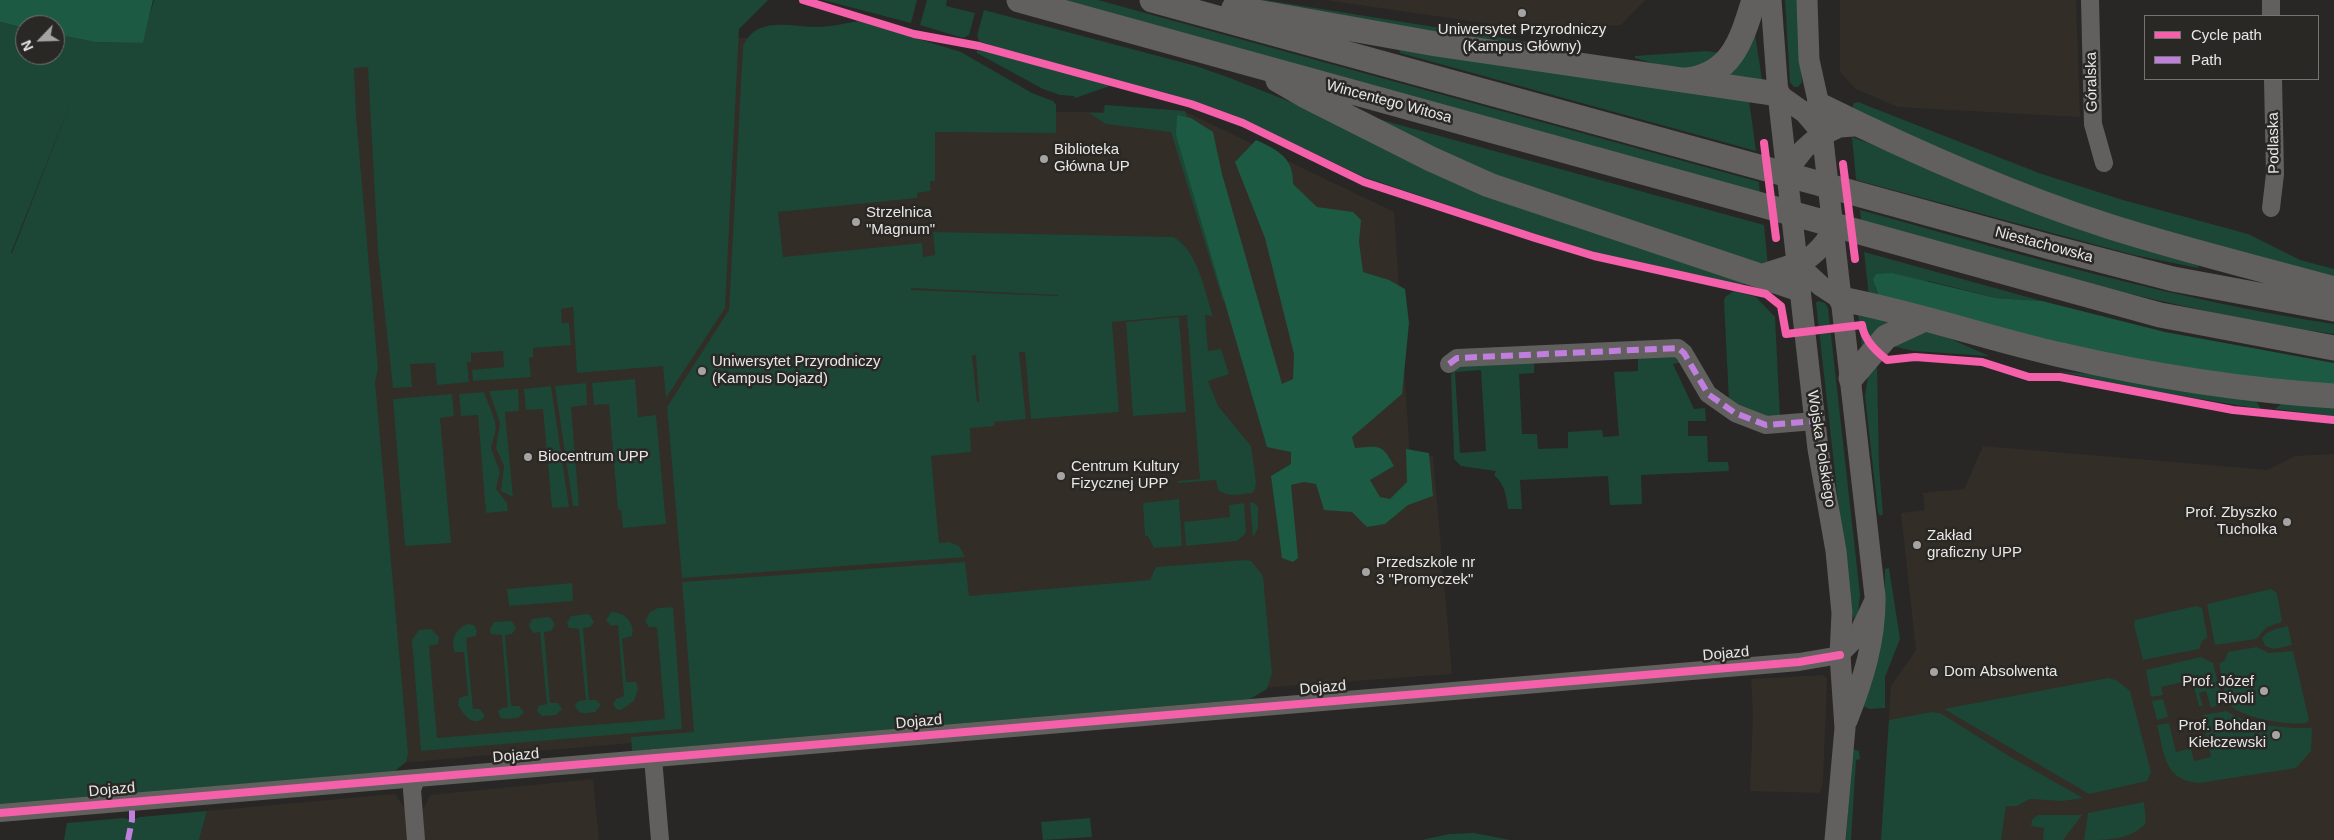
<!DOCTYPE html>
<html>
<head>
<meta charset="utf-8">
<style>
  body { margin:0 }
  #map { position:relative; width:2334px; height:840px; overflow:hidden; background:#282726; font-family:Arial,sans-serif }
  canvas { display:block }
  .legend { position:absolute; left:2144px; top:15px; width:175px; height:65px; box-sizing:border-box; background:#292825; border:1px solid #767472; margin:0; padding:6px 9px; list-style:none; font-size:15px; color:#e9e7e6 }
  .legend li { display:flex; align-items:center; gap:10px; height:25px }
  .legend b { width:25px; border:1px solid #767472 }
  .north { position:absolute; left:15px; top:15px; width:50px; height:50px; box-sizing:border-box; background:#292825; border:1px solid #767472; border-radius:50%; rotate:246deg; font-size:14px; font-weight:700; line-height:20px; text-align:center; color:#e9e7e6 }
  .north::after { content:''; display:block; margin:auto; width:18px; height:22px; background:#a5a4a3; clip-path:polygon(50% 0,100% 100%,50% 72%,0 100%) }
</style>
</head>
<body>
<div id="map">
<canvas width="2334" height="840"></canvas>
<ul class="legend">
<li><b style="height:6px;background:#f560ab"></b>Cycle path</li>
<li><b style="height:6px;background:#c07fdc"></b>Path</li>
</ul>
<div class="north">N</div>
</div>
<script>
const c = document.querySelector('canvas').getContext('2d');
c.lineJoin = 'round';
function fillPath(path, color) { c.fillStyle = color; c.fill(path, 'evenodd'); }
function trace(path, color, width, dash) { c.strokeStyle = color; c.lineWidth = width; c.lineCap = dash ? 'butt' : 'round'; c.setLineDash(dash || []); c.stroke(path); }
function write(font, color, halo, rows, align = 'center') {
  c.font = font + ' Arial,sans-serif'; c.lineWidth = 5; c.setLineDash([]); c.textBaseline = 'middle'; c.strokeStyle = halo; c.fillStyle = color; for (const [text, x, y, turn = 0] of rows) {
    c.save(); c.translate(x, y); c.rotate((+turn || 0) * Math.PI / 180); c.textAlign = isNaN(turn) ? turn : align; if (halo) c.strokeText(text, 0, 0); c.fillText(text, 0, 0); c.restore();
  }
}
fillPath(new Path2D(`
  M 1325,0 L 1645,0 L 1621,25 L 1525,29 Z
  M 1840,0 L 2076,0 L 2080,117 L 1898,107 L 1856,89 L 1840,72 Z
  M 411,35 L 750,38 L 1056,112 L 1103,112 L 1104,105 L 1184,111 L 1394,212 L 1410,458 L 1433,456 L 1452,674 L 1299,685 L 388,764 L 0,523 L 0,510 L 87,40 Z
  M 1983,446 L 2267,470 L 2295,456 L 2334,454 L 2334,840 L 1881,840 L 1891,686 L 1916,650 L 1901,513 L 1925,510 L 1923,493 L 1964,489 Z
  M 1823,675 L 1827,678 L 1823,782 L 1820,793 L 1750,791 L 1753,716 L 1751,679 Z
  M 593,779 L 599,840 L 423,840 L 421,814 L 430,795 Z
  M 395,794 L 405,809 L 408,840 L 199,840 L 207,811 Z`), '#322d26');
fillPath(new Path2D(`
  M 154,0 L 768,0 L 739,29 L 725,308 L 666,398 L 663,366 L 577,373 L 573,307 L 561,309 L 562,323 L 569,323 L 571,345 L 533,348 L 533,357 L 529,358 L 531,377 L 473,381 L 472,370 L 504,367 L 503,351 L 471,353 L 471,362 L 467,362 L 469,382 L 437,385 L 435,363 L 410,364 L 412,387 L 393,388 L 378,252 L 368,67 L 354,68 L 356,116 L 378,369 L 375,381 L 408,753 L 406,762 L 395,771 L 0,805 L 0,22 L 25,28 L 25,55 L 55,55 L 55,34 L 95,42 L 142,43 ZM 72,99 L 12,253 L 11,253 Z
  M 823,0 L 917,0 L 911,23 Z
  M 927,0 L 947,0 L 946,6 L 975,13 L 969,35 L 963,38 L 920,25 Z
  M 1065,0 L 1098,0 L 1756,181 L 1759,182 L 1760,195 Z
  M 1228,0 L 1265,0 L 1560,47 L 1526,47 Z
  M 1785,0 L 1797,0 L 1802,82 L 1798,87 L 1794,87 L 1790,82 Z
  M 984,10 L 1196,66 L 1230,78 L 1751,284 L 1735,284 L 1594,252 L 1529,232 L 1364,177 L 1238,117 L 1209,106 L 980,43 L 977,36 Z
  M 860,21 L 961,52 L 1032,93 L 1053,101 L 1056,105 L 1056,133 L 935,132 L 935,181 L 930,181 L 930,191 L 917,193 L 917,198 L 778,212 L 783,257 L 922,243 L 923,257 L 935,255 L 933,232 L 1174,237 C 1199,253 1204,290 1213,316 L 1205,315 L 1208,351 L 1221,349 L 1229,374 L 1208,381 L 1218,406 L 1251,446 L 1256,482 L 1255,489 L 1252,493 C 1240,494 1228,498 1218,490 L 1216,480 L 1178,483 L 1178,481 L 1200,479 L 1187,315 L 1112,322 L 1119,412 L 1031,419 L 1025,352 L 1019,352 L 1026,419 L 994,422 L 994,426 L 970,428 L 971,452 L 931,456 L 939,543 L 949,542 L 959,546 L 965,557 L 682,578 L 667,407 L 729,310 L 743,46 C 757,15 791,27 817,27 C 831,27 846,23 860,21 ZM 911,288 L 1058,295 L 1058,296 L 911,290 ZM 975,355 L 976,355 L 979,402 L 977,402 L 972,356 Z
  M 1755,34 L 1762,80 L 1728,76 Z
  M 977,49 L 1110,85 L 1110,86 L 1075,98 L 1074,96 L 1060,95 L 1043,89 L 977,53 Z
  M 1399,50 L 1749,100 L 1756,151 L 1400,53 Z
  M 1707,51 L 1720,53 L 1701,71 L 1661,66 L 1635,58 L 1635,56 Z
  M 1858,102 L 2039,173 L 2123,200 L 2248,234 L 2300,260 L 2334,269 L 2334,278 L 2072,205 L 1851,112 L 1854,103 Z
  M 1105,105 L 1185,111 L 1215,185 L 1232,300 L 1223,301 L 1171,132 L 1106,124 L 1089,113 L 1104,113 Z
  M 1378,119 L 1764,225 L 1768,266 L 1492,177 Z
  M 1852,137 L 2199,266 L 2198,268 L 2134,255 L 1856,180 Z
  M 1860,210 C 2016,253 2173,300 2334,324 L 2334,334 C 2173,311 2017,264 1861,221 Z
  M 1864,252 L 2042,301 L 1996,298 L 1929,281 L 1875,287 L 1879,298 L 1869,296 Z
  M 1734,291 L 1756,297 L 1775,317 L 1780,417 L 1759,417 L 1729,401 L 1724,301 L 1725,297 Z
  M 1818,301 L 1825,303 L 1828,308 L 1860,595 L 1858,613 L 1854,619 L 1849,599 L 1816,303 Z
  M 1858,314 L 1892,322 L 1862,348 Z
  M 1179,317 L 1186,412 L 1133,416 L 1126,322 Z
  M 1924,332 L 1942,335 L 1989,356 L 1914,351 L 1892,346 Z
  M 1673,355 L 1683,362 L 1673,364 L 1694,409 L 1705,408 L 1706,421 L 1688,421 L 1688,436 L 1707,436 L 1708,462 L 1728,462 L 1729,471 L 1641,475 L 1642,504 L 1610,505 L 1608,476 L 1520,480 L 1522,509 L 1508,509 C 1506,495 1505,485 1494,475 L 1496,471 L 1461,466 L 1454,459 L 1451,375 L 1458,366 L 1534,362 L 1534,373 L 1519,374 L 1522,434 L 1537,434 L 1538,449 L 1568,448 L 1568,432 L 1602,430 L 1603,437 L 1619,436 L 1614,372 L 1638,371 L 1638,356 ZM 1481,370 L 1486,451 L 1460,453 L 1455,372 Z
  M 1877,366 L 1879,466 L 1883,514 L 1880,516 L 1878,512 L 1865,396 L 1868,376 Z
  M 2057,371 L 2101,375 L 2256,401 L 2261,409 L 2146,390 Z
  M 635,379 L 638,417 L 656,415 L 666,524 L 623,528 L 621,510 L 618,510 L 609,404 L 594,405 L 592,383 Z
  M 586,383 L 587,405 L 571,407 L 579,506 L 573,506 L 555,386 Z
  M 551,386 L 569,507 L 552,508 L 543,409 L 526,410 L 524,389 Z
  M 518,389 L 519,411 L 505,412 L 513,497 L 501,491 L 504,466 L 496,448 L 500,423 L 489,391 Z
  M 484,392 L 495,421 L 496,429 L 491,448 L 500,472 L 496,489 L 507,503 L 508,511 L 486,513 L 478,415 L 461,416 L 459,394 Z
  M 452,394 L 454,416 L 440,418 L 451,543 L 405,546 L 393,399 Z
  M 2281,404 L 2334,405 L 2334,416 L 2275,409 Z
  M 1179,499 L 1182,546 L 1154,548 L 1148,536 L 1145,536 L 1143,503 Z
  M 1250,502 L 1254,503 L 1258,507 L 1258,528 L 1253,538 Z
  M 1244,503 L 1246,533 L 1237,541 L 1186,546 L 1184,522 L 1230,517 L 1229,505 Z
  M 1245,560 L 1251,561 L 1263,576 L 1272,674 L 1267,689 L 1250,699 L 632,751 L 631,737 L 694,732 L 682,582 L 965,562 L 969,596 L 1150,580 L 1156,567 Z
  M 1889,568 L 1900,639 L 1885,677 L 1885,708 L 1870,709 L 1863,706 L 1885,596 L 1885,569 Z
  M 572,583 L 573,601 L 509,606 L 507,589 Z
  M 2271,589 L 2277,593 L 2282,622 L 2267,627 L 2256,639 L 2215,645 L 2207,604 Z
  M 2196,606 L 2202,608 L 2207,635 L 2207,638 L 2202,641 L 2199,649 L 2143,660 L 2134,625 L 2135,620 Z
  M 673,607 L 682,729 L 421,751 L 412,640 L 419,630 L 431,629 L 439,637 L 438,644 L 429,646 L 437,738 L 665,719 L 657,627 L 649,627 L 645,621 L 650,612 L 658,608 Z
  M 611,612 C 623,611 636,623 632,636 L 622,639 L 626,682 L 636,682 L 638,689 L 634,701 L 621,710 L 616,709 L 613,704 L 616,699 L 624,696 L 618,625 L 611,626 L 606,620 Z
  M 586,614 L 590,615 L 594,622 L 590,627 L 583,628 L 589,700 L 596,700 L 601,705 L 595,712 C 586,713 577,716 575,704 L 579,701 L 586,700 L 579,629 L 569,628 L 567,623 L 571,616 Z
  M 547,617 L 551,618 L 555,625 L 551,631 L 544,632 L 550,703 L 558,703 L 562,709 L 556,715 L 542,716 L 537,711 L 538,706 L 547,704 L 540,632 L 533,633 L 529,626 L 532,619 Z
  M 509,621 L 512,621 L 516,628 L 512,634 L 505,635 L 511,706 L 519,706 L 524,712 L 518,718 L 504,719 L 500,717 L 498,711 L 502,708 L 508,707 L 502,635 L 491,634 L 490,629 L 494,622 Z
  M 468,624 L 474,625 L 477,631 L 476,636 L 466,638 L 473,709 L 480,709 L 485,716 C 475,730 462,714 458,704 L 459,698 L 468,695 L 464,652 L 455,652 C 450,640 456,628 468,624 Z
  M 2288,626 L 2292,645 L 2274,649 L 2265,646 L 2262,638 C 2269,629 2278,629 2288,626 Z
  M 2257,647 L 2269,653 L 2293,651 L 2309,720 L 2306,723 C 2290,726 2243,718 2231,706 C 2223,697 2222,676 2219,664 L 2225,660 L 2228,652 Z
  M 2201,657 L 2213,663 L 2223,703 L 2211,708 L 2206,691 L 2199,693 L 2203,706 L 2199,706 L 2192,680 L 2161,687 L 2163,695 L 2151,697 L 2146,670 Z
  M 2108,678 L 2116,680 L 2130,691 L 2151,772 L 2147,781 L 2089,794 L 1944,709 Z
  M 2163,699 L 2168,717 L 2157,720 L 2152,701 Z
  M 2226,711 L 2252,724 L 2294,728 L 2312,728 L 2311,751 L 2296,768 L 2199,783 C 2164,781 2164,753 2157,725 L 2169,723 L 2176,752 L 2191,748 L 2194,761 L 2211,757 L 2202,718 L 2203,715 Z
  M 1932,712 L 1940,713 L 2009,756 L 2083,798 L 2062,801 L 2030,799 L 2017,806 L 2006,806 L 2001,840 L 1881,840 L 1889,720 Z
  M 1852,749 L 1859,751 L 1860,759 L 1856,760 L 1851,840 L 1846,840 Z
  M 2144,802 L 2146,823 C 2131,840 2109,840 2084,840 L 2088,813 Z
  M 207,811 L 199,840 L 64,840 L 67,823 L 124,818 L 132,820 L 140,817 Z
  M 2038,815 L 2082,815 L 2063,840 L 2043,840 L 2044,828 L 2031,826 L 2032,820 Z
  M 1090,818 L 1092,837 L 1043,840 L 1041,822 Z
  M 1474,833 L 1510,840 L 1422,840 L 1449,834 Z`), '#1c4635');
fillPath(new Path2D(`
  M 0,0 L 153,0 L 143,43 L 95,42 L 55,34 L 55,25 L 25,25 L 25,28 L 0,22 Z
  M 1177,115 L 1191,118 L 1213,132 L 1222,174 L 1282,384 L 1293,379 L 1294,354 L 1265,238 L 1235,162 L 1256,140 C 1278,150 1294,158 1293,184 L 1317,207 L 1353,212 L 1361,220 L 1359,242 L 1363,272 L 1389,280 L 1405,289 L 1409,323 L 1402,394 L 1352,437 L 1355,448 C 1379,446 1382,443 1394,466 L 1370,480 L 1380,497 L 1390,499 L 1407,482 L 1406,449 L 1429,453 L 1433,496 L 1408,505 L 1385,524 L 1367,527 L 1352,512 L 1324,510 L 1316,484 L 1304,482 L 1291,485 L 1298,558 L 1293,562 L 1282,558 L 1271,476 L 1291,464 L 1291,452 L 1267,447 L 1176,135 Z
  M 1892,273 L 1996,298 L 2042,301 L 2165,332 L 2334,363 L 2334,387 L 2154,366 L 1879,298 L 1873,279 L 1876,274 Z`), '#1c5a43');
trace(new Path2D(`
  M 2090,0 L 2093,124 L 2104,163
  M 2271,0 L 2271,16
  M 2271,208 L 2275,174 L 2273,79
  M 1449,364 L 1457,358 L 1678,348 L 1684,353 L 1708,394 L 1735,413 L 1766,425 L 1815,421
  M 653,758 L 660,840
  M 416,779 L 412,790 L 416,840
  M 0,813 L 1799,662 L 1840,655 L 1854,641 L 1872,603`), '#61605f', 18);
trace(new Path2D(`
  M 1771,0 L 1778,94 L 1818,449 L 1836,551 L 1842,613 L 1840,655 L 1845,728 L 1835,840
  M 1807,0 L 1809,60 L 1819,105 L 1875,596 C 1876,640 1863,680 1847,721
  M 1778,94 L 1805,113 L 1822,133
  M 1786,172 L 1804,149 L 1822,133
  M 1798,265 C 1812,257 1832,241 1832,222
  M 1798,265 L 1821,286 L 1841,299`), '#61605f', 21);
trace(new Path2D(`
  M 1019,0 L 2160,315 L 2334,348
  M 1152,0 L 2050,247 L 2173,279 L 2334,309
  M 1234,8 L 1436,44 L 1778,94
  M 1278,80 L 1304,95 L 1431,159 L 1489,185 L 1799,289
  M 1687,80 C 1733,74 1742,38 1754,0
  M 1819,105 C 1912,151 2009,194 2108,226 C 2183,250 2258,268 2334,289
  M 1822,133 L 1839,125 L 1854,124
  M 1764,276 L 1798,265
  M 1841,299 C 1915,313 1987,338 2061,355 C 2151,376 2242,390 2334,396
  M 1851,378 L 1886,337 L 1925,319`), '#61605f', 25);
trace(new Path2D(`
  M 1449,364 L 1457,358 L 1678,348 L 1684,353 L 1708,394 L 1735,413 L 1766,425 L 1815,421
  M 128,840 L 132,820 L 132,802`), '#c07fdc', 6, [12, 6]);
trace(new Path2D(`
  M 803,0 L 914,34 L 979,46 L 1191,104 L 1243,123 L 1364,182 L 1535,238 L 1594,256 L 1766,294 L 1781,306 L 1786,334 L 1862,325 C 1864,340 1876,351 1887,360 L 1915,357 L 1982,362 L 2029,377 L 2060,377 L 2233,410 L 2334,420
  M 1764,143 L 1776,238
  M 1843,164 L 1855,259
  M 0,813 L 1799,662 L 1840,655`), '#f560ab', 8);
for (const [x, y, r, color] of [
  [1522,13,5,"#a5a4a3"],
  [1044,159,5,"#a5a4a3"],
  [856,222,5,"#a5a4a3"],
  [702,371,5,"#a5a4a3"],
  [528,457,5,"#a5a4a3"],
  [1061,476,5,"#a5a4a3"],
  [2287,522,5,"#a5a4a3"],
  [1917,545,5,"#a5a4a3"],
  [1366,572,5,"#a5a4a3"],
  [1934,672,5,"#a5a4a3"],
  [2264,691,5,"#a5a4a3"],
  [2276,735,5,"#a5a4a3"]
]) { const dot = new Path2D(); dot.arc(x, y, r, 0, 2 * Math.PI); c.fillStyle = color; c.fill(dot); trace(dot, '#292825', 2); }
write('15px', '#e9e7e6', '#292825', [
  ["Uniwersytet Przyrodniczy",1522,30,"center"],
  ["(Kampus Główny)",1522,47,"center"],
  ["Biblioteka",1054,150],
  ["Główna UP",1054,167],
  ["Strzelnica",866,213],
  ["\"Magnum\"",866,230],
  ["Uniwersytet Przyrodniczy",712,362],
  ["(Kampus Dojazd)",712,379],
  ["Biocentrum UPP",538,457],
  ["Centrum Kultury",1071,467],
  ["Fizycznej UPP",1071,484],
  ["Prof. Zbyszko",2277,513,"right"],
  ["Tucholka",2277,530,"right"],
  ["Zakład",1927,536],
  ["graficzny UPP",1927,553],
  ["Przedszkole nr",1376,563],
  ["3 \"Promyczek\"",1376,580],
  ["Dom Absolwenta",1944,672],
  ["Prof. Józef",2254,682,"right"],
  ["Rivoli",2254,699,"right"],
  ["Prof. Bohdan",2266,726,"right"],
  ["Kiełczewski",2266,743,"right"]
], 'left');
write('15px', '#e9e7e6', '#292825', [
  ["Góralska",2092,82,-91],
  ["Wincentego Witosa",1389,102,15],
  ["Podlaska",2274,143,-91],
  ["Niestachowska",2044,245,15],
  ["Wojska Polskiego",1821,449,81],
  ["Dojazd",1726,654,-5],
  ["Dojazd",1323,688,-5],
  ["Dojazd",919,722,-5],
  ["Dojazd",516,756,-5],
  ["Dojazd",112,790,-5]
]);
</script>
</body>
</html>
